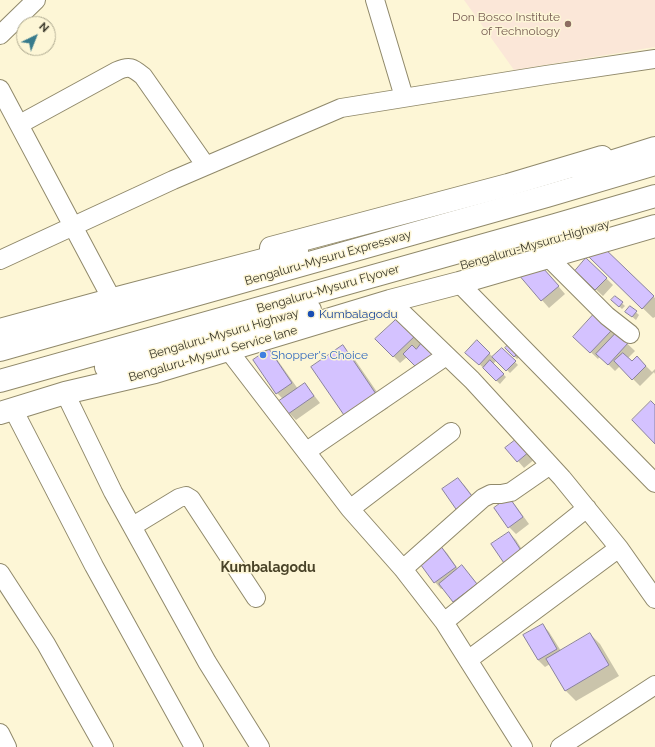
<!DOCTYPE html>
<html>
<head>
<meta charset="utf-8">
<style>
  body { margin:0 }
  #map { position:relative; width:655px; height:747px; overflow:hidden; background:#fdf6d6; font-family:Raleway,sans-serif }
  canvas { display:block }
  .north { position:absolute; left:16px; top:16px; width:40px; height:40px; box-sizing:border-box; background:#fdf6d6; border:1px solid #afaa91; border-radius:50%; rotate:43deg; font-size:11px; font-weight:700; line-height:16px; text-align:center; color:#39372a }
  .north::after { content:''; display:block; margin:auto; width:14px; height:18px; background:#387b8c; clip-path:polygon(50% 0,100% 100%,50% 72%,0 100%) }
</style>
</head>
<body>
<div id="map">
<canvas width="655" height="747"></canvas>
<div class="north">N</div>
</div>
<script>
const c = document.querySelector('canvas').getContext('2d');
c.lineJoin = 'round';
function fillPath(path, color) { c.fillStyle = color; c.fill(path, 'evenodd'); }
function trace(path, color, width, dash) { c.strokeStyle = color; c.lineWidth = width; c.lineCap = dash ? 'butt' : 'round'; c.setLineDash(dash || []); c.stroke(path); }
function write(font, color, halo, rows, align = 'center') {
  c.font = font + ' Raleway,sans-serif'; c.lineWidth = 3; c.setLineDash([]); c.textBaseline = 'middle'; c.strokeStyle = halo; c.fillStyle = color; for (const [text, x, y, turn = 0] of rows) {
    c.save(); c.translate(x, y); c.rotate((+turn || 0) * Math.PI / 180); c.textAlign = isNaN(turn) ? turn : align; if (halo) c.strokeText(text, 0, 0); c.fillText(text, 0, 0); c.restore();
  }
}
fillPath(new Path2D(`
  M 464,0 L 655,0 L 655,47 L 514,70 Z`), '#fbe7d8');
fillPath(new Path2D(`
  M 601,246 L 655,298 L 655,317 L 653,318 L 600,267 Z
  M 542,267 L 565,294 L 549,308 L 519,274 Z
  M 583,278 L 606,278 L 613,285 L 603,296 Z
  M 615,297 L 625,306 L 622,309 L 613,300 Z
  M 630,307 L 639,315 L 636,320 L 630,315 Z
  M 594,316 L 615,335 L 617,334 L 635,351 L 628,358 L 632,362 L 637,357 L 652,372 L 655,369 L 655,374 L 654,372 L 640,386 L 620,366 L 615,371 L 600,356 L 598,359 L 575,337 Z
  M 400,317 L 424,342 L 426,376 L 407,357 L 400,363 L 377,339 Z
  M 477,342 L 494,358 L 502,349 L 518,365 L 510,373 L 497,360 L 493,364 L 506,377 L 500,384 L 474,359 Z
  M 342,347 L 353,357 L 388,408 L 357,428 L 347,418 Z
  M 506,348 L 524,353 L 517,359 Z
  M 269,351 L 276,358 L 298,389 L 305,384 L 320,403 L 296,420 L 289,413 L 283,399 L 277,393 Z
  M 518,439 L 536,458 L 524,468 L 518,461 Z
  M 458,479 L 465,486 L 481,507 L 443,490 Z
  M 508,498 L 515,505 L 529,524 L 516,534 L 509,527 Z
  M 509,533 L 516,540 L 530,562 L 514,573 Z
  M 440,546 L 447,553 L 458,569 L 462,566 L 483,591 L 461,608 L 443,588 L 441,589 L 435,582 Z
  M 543,625 L 549,632 L 561,651 L 590,634 L 600,644 L 619,676 L 576,701 L 566,691 L 550,664 L 545,667 L 538,660 L 524,636 Z`), '#0003');
const building = new Path2D(`
  M 601,245 L 654,296 L 642,309 L 589,257 Z
  M 586,258 L 607,278 L 595,290 L 575,271 Z
  M 535,259 L 559,286 L 541,301 L 518,274 Z
  M 615,296 L 623,302 L 619,307 L 611,300 Z
  M 630,306 L 637,311 L 632,317 L 625,312 Z
  M 594,314 L 611,331 L 590,353 L 573,337 Z
  M 400,316 L 417,334 L 393,357 L 375,339 Z
  M 617,332 L 628,343 L 608,365 L 596,354 Z
  M 424,340 L 437,352 L 419,370 L 403,354 L 412,345 L 416,349 Z
  M 477,340 L 490,353 L 479,365 L 465,353 Z
  M 513,340 L 522,349 L 514,357 L 505,348 Z
  M 343,345 L 378,397 L 346,418 L 311,367 Z
  M 502,348 L 516,361 L 506,371 L 492,357 Z
  M 269,349 L 292,383 L 276,394 L 253,360 Z
  M 623,353 L 632,361 L 637,356 L 646,366 L 632,380 L 614,361 Z
  M 490,360 L 504,374 L 496,381 L 483,368 Z
  M 305,383 L 314,396 L 288,414 L 279,401 Z
  M 651,401 L 655,405 L 655,444 L 632,420 Z
  M 518,438 L 530,451 L 517,462 L 505,448 Z
  M 458,478 L 475,500 L 458,512 L 442,489 Z
  M 509,497 L 523,517 L 508,528 L 494,508 Z
  M 509,532 L 524,555 L 506,566 L 491,544 Z
  M 440,545 L 456,567 L 434,583 L 418,561 Z
  M 462,565 L 477,584 L 453,602 L 439,584 Z
  M 543,624 L 557,649 L 538,660 L 523,635 Z
  M 590,633 L 609,665 L 565,691 L 546,659 Z`);
fillPath(building, '#d4c2ff');
trace(building, '#8a829e', 1);
const street = new Path2D(`
  M 375,0 L 404,97
  M 0,35 L 36,0
  M 0,89 L 108,292
  M 20,124 L 117,71 C 130,65 133,68 143,76 L 206,166
  M 548,257 L 607,316 L 630,334
  M 0,260 L 173,180 L 341,108 L 546,75 L 655,59
  M 459,283 L 655,483
  M 390,301 L 472,380 L 562,478 L 619,548 L 655,599
  M 229,351 L 350,509 L 403,569 L 444,622 L 523,747
  M 65,393 L 113,492 L 207,662 L 260,747
  M 13,409 L 94,566 L 194,747
  M 307,451 L 446,356
  M 350,509 L 451,432
  M 133,526 L 179,498 L 186,496 L 191,499 L 256,598
  M 403,569 L 483,498 L 491,494 L 501,494 L 511,492 L 550,465
  M 0,573 L 46,644 L 104,747
  M 444,622 L 587,508
  M 468,660 L 619,548
  M 0,733 L 7,747
  M 560,747 L 655,685`);
const secondary = new Path2D(`
  M 271,248 L 508,185 L 602,157
  M 0,413 L 65,393 L 155,372 L 390,301 L 459,283 L 655,226`);
const highway = new Path2D(`
  M 582,171 L 655,148
  M 0,330 L 117,298 L 297,251
  M 0,350 L 547,196 L 655,164
  M 106,367 L 202,341 L 310,310
  M 0,381 L 555,225 L 655,196`);
trace(street, '#90896b', 20);
trace(secondary, '#90896b', 24);
trace(highway, '#90896b', 24);
trace(street, '#fff', 18);
trace(secondary, '#fff', 22);
trace(highway, '#fff', 22);
for (const [x, y, r, color] of [
  [568,24,4,"#8d6e63"],
  [311,314,4,"#1a4fb4"],
  [263,355,4,"#3f7fe0"]
]) { const dot = new Path2D(); dot.arc(x, y, r, 0, 2 * Math.PI); c.fillStyle = color; c.fill(dot); trace(dot, '#fdf6d6', 1.5); }
write('12px', '#785e54', '#fdf6d6', [
  ["Don Bosco Institute",560,17],
  ["of Technology",560,31]
], 'right');
write('12px', '#39372a', '#fdf6d6', [
  ["Bengaluru-Mysuru Highway",535,245,-16],
  ["Bengaluru-Mysuru Expressway",328,258,-16],
  ["Bengaluru-Mysuru Flyover",328,289,-16],
  ["Bengaluru-Mysuru Highway",224,334,-16],
  ["Bengaluru-Mysuru Service lane",213,354,-16]
]);
write('12px', '#164399', '#fdf6d6', [
  ["Kumbalagodu",319,314]
], 'left');
write('12px', '#366cbe', '#fdf6d6', [
  ["Shopper's Choice",271,355]
], 'left');
write('bold 14px', '#494328', '#fdf6d6', [
  ["Kumbalagodu",268,568]
]);
</script>
</body>
</html>
